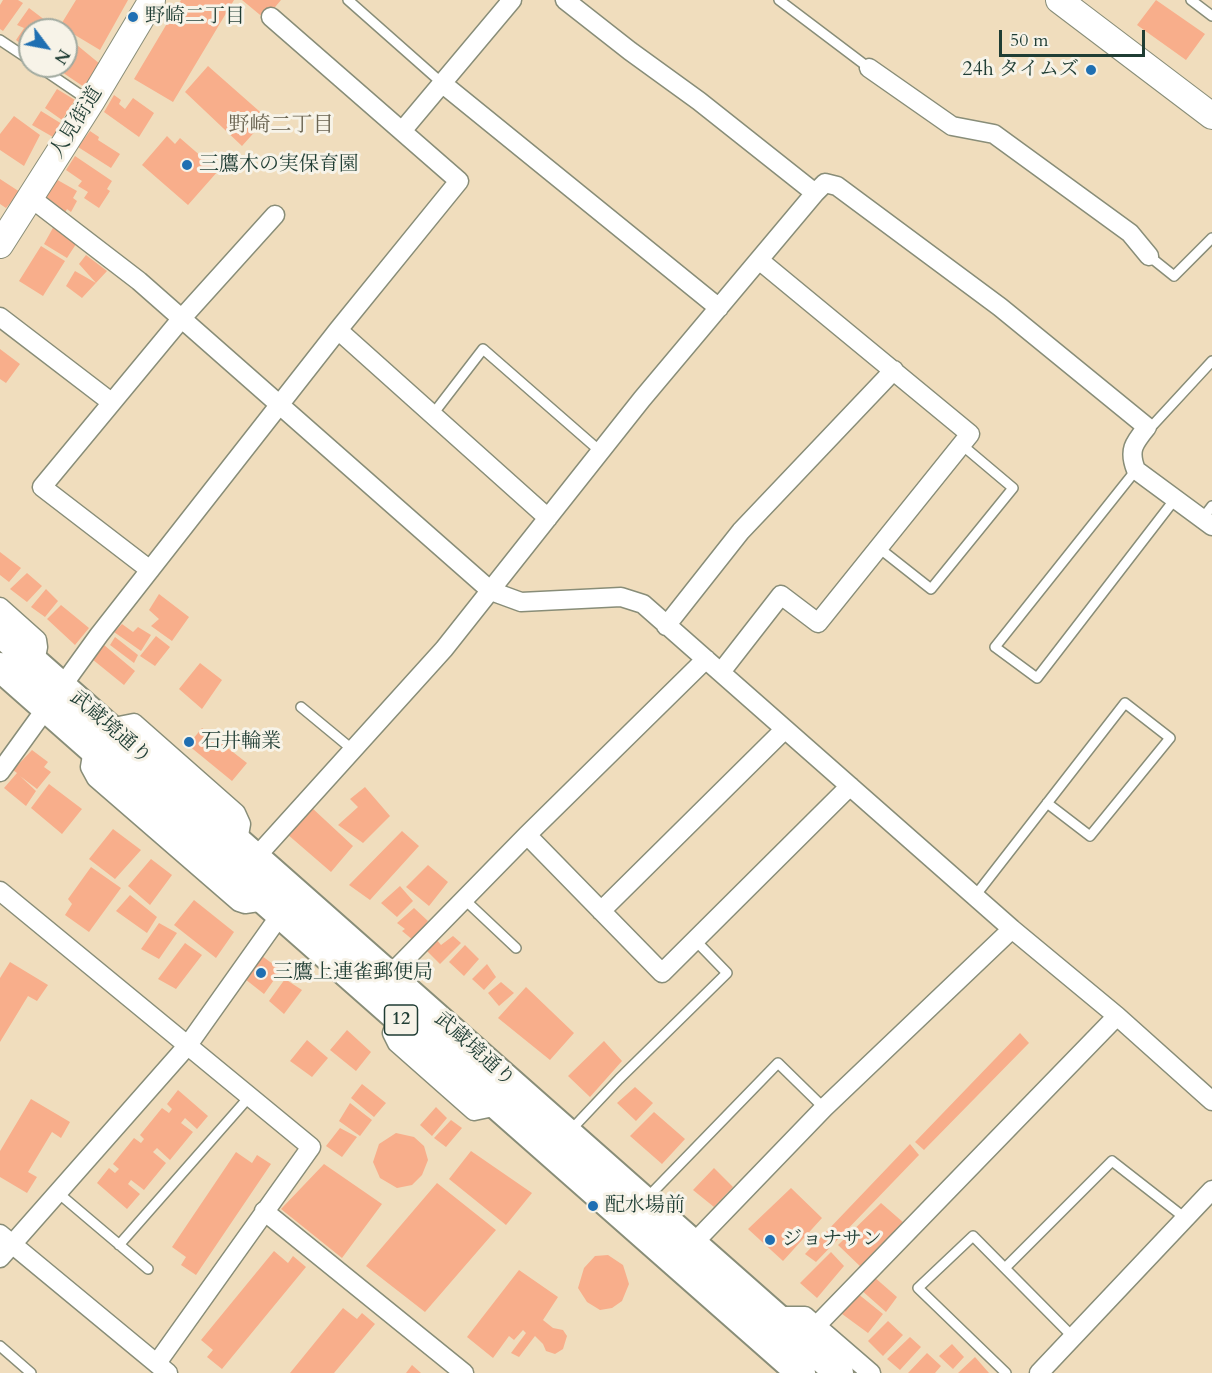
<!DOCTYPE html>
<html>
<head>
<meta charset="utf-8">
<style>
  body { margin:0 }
  #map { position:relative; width:1212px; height:1373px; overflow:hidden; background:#f0ddbd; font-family:Cardo,serif }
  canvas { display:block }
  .north { position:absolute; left:18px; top:18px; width:60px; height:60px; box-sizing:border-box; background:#f7f3e8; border:2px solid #a1aaa0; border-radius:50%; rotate:122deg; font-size:16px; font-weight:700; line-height:24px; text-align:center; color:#1f3d34 }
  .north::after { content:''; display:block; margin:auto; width:21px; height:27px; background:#1f6fb2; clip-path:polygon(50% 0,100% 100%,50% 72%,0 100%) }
  .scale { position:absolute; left:999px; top:30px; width:146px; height:27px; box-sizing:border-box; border:3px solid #1f3d34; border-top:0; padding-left:8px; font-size:18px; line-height:21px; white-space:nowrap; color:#1f3d34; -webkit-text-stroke:4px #f7f3e8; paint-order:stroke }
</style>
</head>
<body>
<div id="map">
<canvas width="1212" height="1373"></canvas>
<div class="north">N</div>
<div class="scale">50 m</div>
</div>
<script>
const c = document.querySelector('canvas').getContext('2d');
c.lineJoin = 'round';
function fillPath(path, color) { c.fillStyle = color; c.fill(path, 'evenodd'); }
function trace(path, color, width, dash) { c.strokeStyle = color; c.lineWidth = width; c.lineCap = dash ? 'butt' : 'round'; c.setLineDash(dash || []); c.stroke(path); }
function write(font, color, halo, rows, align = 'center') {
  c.font = font + ' Cardo,"Noto Serif JP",serif'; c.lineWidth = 6; c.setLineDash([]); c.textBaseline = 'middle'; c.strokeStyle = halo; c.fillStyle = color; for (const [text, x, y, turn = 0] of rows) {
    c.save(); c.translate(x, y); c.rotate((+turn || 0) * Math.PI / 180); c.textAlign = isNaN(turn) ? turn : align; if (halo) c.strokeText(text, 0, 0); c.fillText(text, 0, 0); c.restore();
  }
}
fillPath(new Path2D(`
  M 3,0 L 18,0 L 23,3 L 3,31 L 0,29 L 0,5 Z
  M 76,0 L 128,0 L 100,50 L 60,26 Z
  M 181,0 L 234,0 L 173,102 L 134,79 Z
  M 242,0 L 281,0 L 265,19 Z
  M 1156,0 L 1205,34 L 1186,60 L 1137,25 Z
  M 29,8 L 58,30 L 30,30 L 30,51 L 16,40 L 24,28 L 17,25 Z
  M 66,36 L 100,64 L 87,89 L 53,66 L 66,66 Z
  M 208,66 L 267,118 L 242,146 L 185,92 Z
  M 57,89 L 75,100 L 62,120 L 45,108 Z
  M 114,95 L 121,100 L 119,104 L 125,109 L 133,98 L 154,113 L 139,137 L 104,112 Z
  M 41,111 L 62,124 L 53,137 L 32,125 Z
  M 14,116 L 40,135 L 24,166 L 0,150 L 0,134 Z
  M 90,131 L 99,137 L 98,140 L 120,154 L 111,168 L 78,147 Z
  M 167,136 L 175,144 L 180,138 L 218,171 L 188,205 L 142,165 Z
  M 75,156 L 112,181 L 107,189 L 110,191 L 99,208 L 84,198 L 88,192 L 78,186 L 82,181 L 66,170 Z
  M 54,178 L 77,191 L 73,198 L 77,201 L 71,212 L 67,209 L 63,216 L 40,203 Z
  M 0,179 L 20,192 L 6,208 L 0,204 Z
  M 54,226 L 78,241 L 67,258 L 44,244 Z
  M 41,246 L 65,261 L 43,296 L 19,281 Z
  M 86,255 L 107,271 L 82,298 L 66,286 L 75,271 L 96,283 L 79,264 Z
  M 0,349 L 20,364 L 6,383 L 0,379 Z
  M 0,552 L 21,568 L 9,582 L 0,575 Z
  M 27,573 L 42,586 L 27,602 L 10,589 Z
  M 46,589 L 58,601 L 45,617 L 31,607 Z
  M 159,594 L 189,617 L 172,641 L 151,626 L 159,619 L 149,610 Z
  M 61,605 L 89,628 L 75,645 L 47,619 Z
  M 122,624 L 133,632 L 138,627 L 151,635 L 141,651 L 114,632 Z
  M 156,636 L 170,647 L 155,666 L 140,656 Z
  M 115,637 L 138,655 L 134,663 L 110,645 Z
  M 104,645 L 135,671 L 124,685 L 92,659 Z
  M 200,663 L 222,680 L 202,709 L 179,689 Z
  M 202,728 L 247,763 L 232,781 L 188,745 Z
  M 32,750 L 48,762 L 44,767 L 51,772 L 37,789 L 20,776 L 36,791 L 26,806 L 4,788 L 17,773 L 13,770 Z
  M 49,784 L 82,809 L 62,834 L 31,808 Z
  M 365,787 L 390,816 L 363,843 L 338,825 L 358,807 L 350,799 Z
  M 311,807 L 353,846 L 331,872 L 287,834 Z
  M 113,829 L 141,850 L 115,879 L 89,859 Z
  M 402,831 L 419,846 L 370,900 L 349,885 Z
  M 151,859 L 172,875 L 150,905 L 128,886 Z
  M 428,865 L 448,882 L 429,906 L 406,887 Z
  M 91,867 L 121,888 L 89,932 L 65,915 L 72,904 L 68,899 Z
  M 400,886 L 413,901 L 397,917 L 381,903 Z
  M 130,895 L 157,917 L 147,933 L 116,911 Z
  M 194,900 L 234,932 L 216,958 L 174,925 Z
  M 414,908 L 428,921 L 413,940 L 402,931 L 405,929 L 397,923 Z
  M 159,923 L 177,933 L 159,959 L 141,949 Z
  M 453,936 L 461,943 L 440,964 L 425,949 L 436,939 L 441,945 Z
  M 185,943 L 202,955 L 176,989 L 158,979 Z
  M 465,945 L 479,959 L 464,976 L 449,962 Z
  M 262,956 L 281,970 L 264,994 L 245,979 Z
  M 10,962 L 48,985 L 37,1001 L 28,996 L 0,1042 L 0,978 Z
  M 487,964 L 496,977 L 484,990 L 472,979 Z
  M 285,979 L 302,990 L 284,1014 L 269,1001 Z
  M 501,982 L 514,993 L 499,1006 L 488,993 Z
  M 526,987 L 574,1033 L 550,1060 L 498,1018 Z
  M 347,1030 L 371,1052 L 356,1071 L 330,1050 Z
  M 1020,1033 L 1029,1043 L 924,1150 L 915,1142 Z
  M 307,1040 L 328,1058 L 312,1077 L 290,1061 Z
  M 604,1041 L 622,1061 L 590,1097 L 568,1076 Z
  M 362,1084 L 386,1103 L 374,1117 L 351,1098 Z
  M 635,1087 L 653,1103 L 636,1121 L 617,1103 Z
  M 178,1090 L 208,1116 L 197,1129 L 185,1118 L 181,1123 L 193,1132 L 170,1160 L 157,1148 L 153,1152 L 166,1163 L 144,1190 L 131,1180 L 128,1184 L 140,1194 L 127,1209 L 97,1183 L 109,1168 L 115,1173 L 119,1169 L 113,1164 L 134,1138 L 141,1143 L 144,1139 L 140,1135 L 162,1108 L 169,1113 L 172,1109 L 167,1104 Z
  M 31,1099 L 70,1122 L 61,1138 L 52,1132 L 28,1172 L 37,1177 L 27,1193 L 0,1177 L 0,1151 Z
  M 350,1103 L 372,1120 L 360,1136 L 339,1121 Z
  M 436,1107 L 447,1118 L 432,1136 L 420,1125 Z
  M 654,1112 L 685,1139 L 662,1164 L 630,1136 Z
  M 451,1120 L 462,1128 L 446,1147 L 434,1138 Z
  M 340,1128 L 357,1137 L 342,1157 L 326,1146 Z
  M 396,1133 L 414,1137 L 424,1146 L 428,1160 L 422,1175 L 412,1185 L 397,1188 L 380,1178 L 373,1162 L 379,1144 Z
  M 910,1144 L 919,1155 L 816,1262 L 805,1254 Z
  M 471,1151 L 532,1193 L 506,1225 L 449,1179 Z
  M 236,1152 L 252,1163 L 257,1155 L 271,1164 L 196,1275 L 181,1265 L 186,1257 L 172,1247 Z
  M 324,1164 L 382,1204 L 342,1258 L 281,1209 Z
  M 714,1168 L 733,1187 L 714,1207 L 693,1190 Z
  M 437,1183 L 496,1230 L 425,1312 L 366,1266 Z
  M 791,1188 L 822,1218 L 783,1261 L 748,1229 Z
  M 881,1203 L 904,1223 L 863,1269 L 838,1245 Z
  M 274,1251 L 288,1263 L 293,1256 L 306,1267 L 222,1369 L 207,1357 L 213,1350 L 201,1340 Z
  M 831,1252 L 844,1266 L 817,1298 L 800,1283 Z
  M 608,1255 L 623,1265 L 629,1284 L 622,1301 L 612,1308 L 600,1310 L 587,1302 L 578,1288 L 584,1268 L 595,1256 Z
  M 519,1270 L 558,1297 L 543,1320 L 553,1328 L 563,1330 L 567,1336 L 563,1349 L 555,1354 L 546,1351 L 543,1344 L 535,1336 L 519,1357 L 511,1353 L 526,1333 L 523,1330 L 514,1340 L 509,1336 L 493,1358 L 467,1337 Z
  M 873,1276 L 897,1297 L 886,1312 L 860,1289 Z
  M 857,1293 L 883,1314 L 868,1333 L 838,1311 Z
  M 343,1308 L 357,1319 L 362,1313 L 375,1324 L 334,1373 L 290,1373 Z
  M 888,1321 L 903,1335 L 883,1356 L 868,1341 Z
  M 910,1337 L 921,1347 L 900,1370 L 887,1359 Z
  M 952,1344 L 964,1357 L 953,1369 L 939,1356 Z
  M 927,1353 L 941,1366 L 935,1373 L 908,1373 Z
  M 975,1357 L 989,1373 L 958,1373 Z
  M 412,1365 L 421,1373 L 406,1373 Z`), '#f8ae8b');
const lane = new Path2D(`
  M 348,0 L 443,84
  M 779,0 L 869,68
  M 1191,0 L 1212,16
  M 0,40 L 30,60
  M 38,66 L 91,102
  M 1149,256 L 1174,276 L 1212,238
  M 433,414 L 483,349 L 601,452
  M 1147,427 L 1153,425 L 1212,361
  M 1136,470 L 995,647 L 1037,678 L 1175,499
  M 1202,519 L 1212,506
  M 879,548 L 931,589 L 1013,488 L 962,445
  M 301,707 L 353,750
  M 975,896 L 1125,703 L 1170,738 L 1090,836 L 1047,803
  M 465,900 L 516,948
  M 569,1132 L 619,1079 L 727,973 L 695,940
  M 57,1192 L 148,1269
  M 647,1198 L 778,1063 L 824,1108
  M 119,1245 L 250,1096
  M 1005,1268 L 1112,1161 L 1185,1218
  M 0,1346 L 31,1373
  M 1006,1373 L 918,1288 L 973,1236 L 1073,1337`);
const street = new Path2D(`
  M 565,0 L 630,51 L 699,101 L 815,193 L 825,183 L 837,186 L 1000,307 L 1147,427 C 1134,443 1128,450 1136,470 L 1212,526
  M 869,68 L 952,126 L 994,134 L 1130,233 L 1149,256
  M 443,84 L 719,308
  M 402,131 L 512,0
  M 31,198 L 139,281 L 491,591 L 521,602 L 621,597 L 643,604 L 1012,929 L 1117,1016 L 1212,1101
  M 0,317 L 111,402
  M 338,330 L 548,518
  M 150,570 L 42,487 L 182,318 L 275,215
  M 0,607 L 37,640 L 38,647 L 35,662
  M 666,626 L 741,531 L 894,370
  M 721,672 L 781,595 L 818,623 L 970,434 L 759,260
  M 109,728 L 134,723 L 236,813 L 241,824 L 238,841
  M 93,749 L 90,767 L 96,778 L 239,902 L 245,904 L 265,901
  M 0,772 L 99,635 L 338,330 L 459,181 L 271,17
  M 527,835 L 662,973 L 850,786
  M 256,857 L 444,649 L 642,399 L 815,193
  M 0,891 L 311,1147 L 157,1363
  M 601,911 L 785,729
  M 383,982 L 527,835 L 706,659
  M 398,1017 L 392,1033 L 397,1043 L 474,1111 L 498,1106
  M 264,1211 L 464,1373
  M 0,1234 L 168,1373
  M 687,1250 L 824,1108 L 1012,929
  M 0,1258 L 188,1045 L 281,914
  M 776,1316 L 805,1316 L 871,1373
  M 817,1325 L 1117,1016
  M 1039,1373 L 1212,1190`);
const secondary = new Path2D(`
  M 1059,0 L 1212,116
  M 0,245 L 91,102 L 152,0`);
const primary = new Path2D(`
  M 0,632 L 839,1373
  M 0,667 L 801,1373`);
trace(lane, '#888d78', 12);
trace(street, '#888d78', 21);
trace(secondary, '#888d78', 28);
trace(primary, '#888d78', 32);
trace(lane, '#fff', 9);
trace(street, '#fff', 18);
trace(secondary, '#fff', 26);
trace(primary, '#fff', 28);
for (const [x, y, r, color] of [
  [133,17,6,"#1f6fb2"],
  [1091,70,6,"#1f6fb2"],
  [187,165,6,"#1f6fb2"],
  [189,742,6,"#1f6fb2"],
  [261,973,6,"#1f6fb2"],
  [593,1206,6,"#1f6fb2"],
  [770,1240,6,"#1f6fb2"]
]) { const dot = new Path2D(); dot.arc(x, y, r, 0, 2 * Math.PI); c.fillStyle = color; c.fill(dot); trace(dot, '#f7f3e8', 2); }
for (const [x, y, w] of [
  [401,1020,33]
]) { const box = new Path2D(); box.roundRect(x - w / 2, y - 15, w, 30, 4.5); c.fillStyle = '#f7f3e8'; c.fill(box); trace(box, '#1f3d34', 1.5); }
write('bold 18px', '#1f3d34', null, [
  ["12",401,1020]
]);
write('20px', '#1f3d34', '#f7f3e8', [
  ["野崎二丁目",145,17],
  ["24h タイムズ",1079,70,"right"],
  ["三鷹木の実保育園",199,165],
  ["石井輪業",201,742],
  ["三鷹上連雀郵便局",273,973],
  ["配水場前",605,1206],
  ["ジョナサン",782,1240]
], 'left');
write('20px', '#1f3d34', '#f7f3e8', [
  ["人見街道",77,123,-58],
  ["武蔵境通り",110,728,41],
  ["武蔵境通り",474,1050,42]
]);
write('21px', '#6b6552', '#f7f3e8', [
  ["野崎二丁目",281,126]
]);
</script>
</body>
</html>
